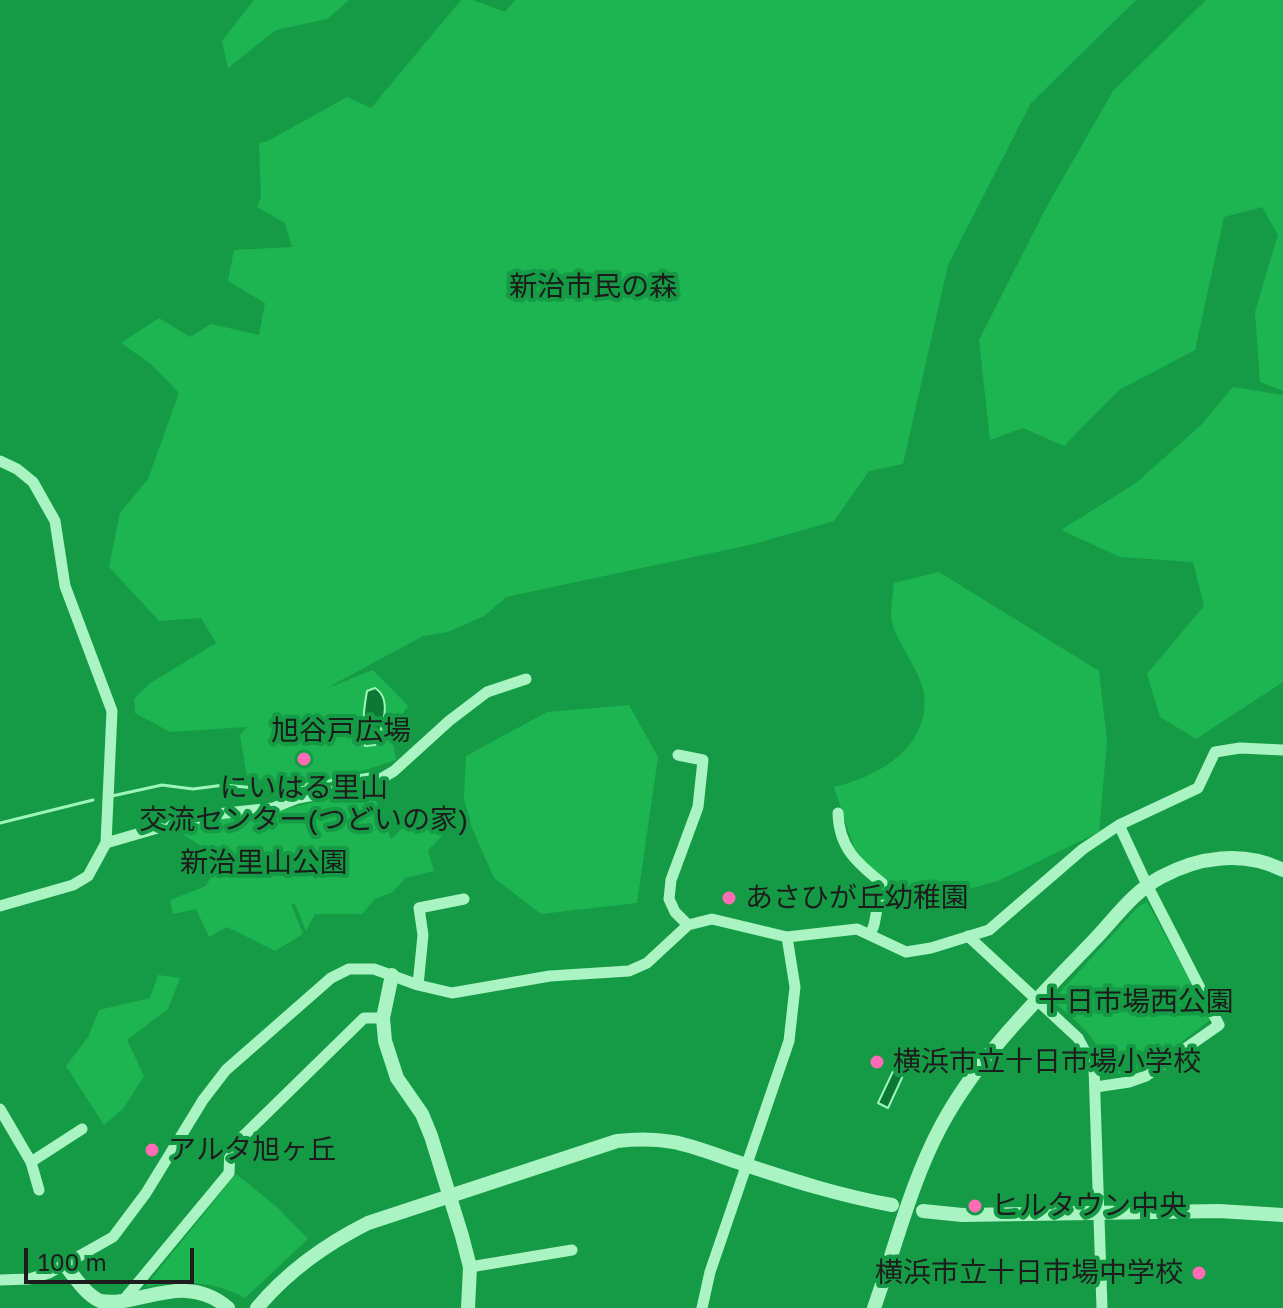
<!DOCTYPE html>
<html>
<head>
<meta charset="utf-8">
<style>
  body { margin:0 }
  #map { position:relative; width:1283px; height:1308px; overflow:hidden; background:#159b45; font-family:"Golos Text",sans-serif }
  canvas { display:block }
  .scale { position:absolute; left:24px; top:1248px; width:170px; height:36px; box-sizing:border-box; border:4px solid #1d1d1d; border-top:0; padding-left:10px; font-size:24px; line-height:28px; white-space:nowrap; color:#1d1d1d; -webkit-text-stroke:6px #159b45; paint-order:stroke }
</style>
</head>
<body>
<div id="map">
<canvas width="1283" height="1308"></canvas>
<div class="scale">100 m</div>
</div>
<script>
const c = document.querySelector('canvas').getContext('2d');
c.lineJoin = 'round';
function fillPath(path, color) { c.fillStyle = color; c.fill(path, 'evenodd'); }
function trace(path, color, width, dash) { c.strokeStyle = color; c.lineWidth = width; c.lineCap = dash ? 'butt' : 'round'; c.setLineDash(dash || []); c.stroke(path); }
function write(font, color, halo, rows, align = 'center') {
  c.font = font + ' "Golos Text","Noto Sans JP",sans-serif'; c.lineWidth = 8; c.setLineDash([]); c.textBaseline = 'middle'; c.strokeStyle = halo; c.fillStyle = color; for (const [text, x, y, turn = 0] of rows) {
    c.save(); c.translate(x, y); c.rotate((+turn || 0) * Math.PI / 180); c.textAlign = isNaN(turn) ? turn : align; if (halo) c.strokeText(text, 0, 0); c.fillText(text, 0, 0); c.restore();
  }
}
fillPath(new Path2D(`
  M 254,0 L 349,0 L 327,19 L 276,30 L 228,68 L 222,41 Z
  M 461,0 L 473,0 L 505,12 L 515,0 L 1136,0 L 1031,103 L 948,265 L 903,464 L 869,471 L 834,521 L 754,544 L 506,597 L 484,616 L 448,632 L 423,636 L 325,689 L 373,670 L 408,706 L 391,731 L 396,760 C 359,772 317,787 278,783 C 268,782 257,778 247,776 L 240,735 L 247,727 L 170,732 L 135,713 L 134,699 L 149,684 L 216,643 L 201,618 L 159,621 L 109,567 L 120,513 L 148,479 L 179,393 L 151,364 L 121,343 L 159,318 L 190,337 L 211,324 L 259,335 L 265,303 L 228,281 L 234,250 L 292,247 L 285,223 L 257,207 L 261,197 L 259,143 L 268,141 L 347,97 L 371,108 Z
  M 1206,0 L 1283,0 L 1283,391 L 1260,382 L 1255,312 L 1278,235 L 1262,207 L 1224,217 L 1195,350 L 1119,390 L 1064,446 L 1023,428 L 990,440 L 979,340 L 1047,206 L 1113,91 Z
  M 1233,387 L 1283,395 L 1283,682 L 1196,739 L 1160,717 L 1147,674 L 1204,606 L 1193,562 L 1120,557 L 1061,530 L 1136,483 L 1201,425 Z
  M 939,572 L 1099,671 L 1107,741 L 1099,832 L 998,881 L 902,907 L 859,863 L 834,787 C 880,776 930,747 924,694 C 922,675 900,646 893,626 C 889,614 893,596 894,583 Z
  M 629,705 L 658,757 L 637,903 L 541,914 L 494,878 L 472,828 L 464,799 L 466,756 L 547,712 Z
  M 361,790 L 372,790 L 391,839 L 406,825 L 434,815 L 450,828 L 428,850 L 434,871 L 405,878 L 393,892 L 375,899 L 362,914 L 315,914 L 306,931 L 295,904 L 291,904 L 303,934 L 275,951 L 227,927 L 209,937 L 196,909 L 173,914 L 170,900 L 206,886 L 213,873 L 207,850 L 178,831 L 190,823 L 270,813 Z
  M 1147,902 L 1211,1019 C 1194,1032 1127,1090 1107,1069 C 1103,1064 1103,1057 1100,1051 C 1090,1031 1070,1015 1052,1001 L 1139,906 Z
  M 158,975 L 180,978 L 168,1009 L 127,1040 L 144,1076 L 123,1109 L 104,1125 L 66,1066 L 88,1037 L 99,1010 L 150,998 Z
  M 236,1174 L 277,1207 L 308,1239 L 245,1298 C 212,1280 181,1281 145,1287 Z`), '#1db552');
const water = new Path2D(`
  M 375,688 C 393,699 382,728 375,745 L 365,746 C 361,729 364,708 367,691 Z
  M 896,1065 L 906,1069 L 888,1108 L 878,1103 Z`);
fillPath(water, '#0d7734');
trace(water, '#9cf6ba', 2);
trace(new Path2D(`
  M 112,796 L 162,785 L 193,789 L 224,785 L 276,790 L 375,773
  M 0,823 L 93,800`), '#9cf6ba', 3);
trace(new Path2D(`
  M 0,461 L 17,469 L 33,482 L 55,521 L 65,586 L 112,711 L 106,843 L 88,876 L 73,885 L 0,906
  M 678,755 L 703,760 L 698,807 L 671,880 L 669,899 L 675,912 L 688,925
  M 838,813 C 839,848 857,863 882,883 L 874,925 L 870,935
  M 106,843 L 168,825 L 217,814 L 273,808 L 298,798 L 372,784 L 394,771 L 449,721 L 487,692 L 526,679
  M 968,936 L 1078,1038 L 1094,1068 L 1102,1308
  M 418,985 L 423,935 L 419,908 L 464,899
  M 1096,1087 L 1129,1082 L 1146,1076 L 1219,1025 L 1147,885 L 1119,825
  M 0,1109 L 31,1162 L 39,1190
  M 31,1162 L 82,1129
  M 470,1267 L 572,1250
  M 0,1280 L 29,1279 L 49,1273 L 113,1237 L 146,1193 L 203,1100 L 226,1070 L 331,978 L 349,969 L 374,969 L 418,985 L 452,993 L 550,976 L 629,971 L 647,963 L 688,925 L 712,919 L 787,937 L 857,929 L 906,952 L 931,948 L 989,930 L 1083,849 L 1119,825 L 1198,788 L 1215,752 L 1240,748 L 1283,750
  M 122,1302 L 229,1173 L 230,1149 L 364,1018 L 383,1018
  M 702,1308 L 710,1272 L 789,1041 L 795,987 L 787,937`), '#aaf3c3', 11);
trace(new Path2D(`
  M 392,975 L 383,1018 L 385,1041 L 397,1078 L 422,1114 L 431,1136 L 462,1236 L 470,1267 L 468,1308
  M 923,1211 L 962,1215 L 1219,1211 L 1283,1215
  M 65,1265 C 75,1277 85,1294 100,1301 C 138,1308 185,1270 228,1308
  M 257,1308 C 288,1271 324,1245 368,1223 L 617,1141 C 672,1135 692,1147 743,1164 C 791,1180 841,1196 892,1205
  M 874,1308 C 895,1248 911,1182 941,1126 C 979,1055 1040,997 1095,939 C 1116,917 1133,892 1161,877 C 1198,857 1243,850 1283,870`), '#aaf3c3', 14);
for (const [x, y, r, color] of [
  [304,759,8,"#ff6bb4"],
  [729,898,8,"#ff6bb4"],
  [877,1062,8,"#ff6bb4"],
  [152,1150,8,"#ff6bb4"],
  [975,1206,8,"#ff6bb4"],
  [1199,1273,8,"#ff6bb4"]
]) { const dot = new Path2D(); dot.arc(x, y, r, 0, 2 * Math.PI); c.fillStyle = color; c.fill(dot); trace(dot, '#159b45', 3); }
write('28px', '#1b1d1b', '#159b45', [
  ["新治市民の森",593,287],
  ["旭谷戸広場",341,731],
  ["新治里山公園",264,863],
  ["十日市場西公園",1136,1002]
]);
write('28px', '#1d1d1d', '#159b45', [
  ["にいはる里山",304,788,"center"],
  ["交流センター(つどいの家)",304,820,"center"],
  ["あさひが丘幼稚園",745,898],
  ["横浜市立十日市場小学校",893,1062],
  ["アルタ旭ヶ丘",168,1150],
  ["ヒルタウン中央",991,1206],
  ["横浜市立十日市場中学校",1183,1273,"right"]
], 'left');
</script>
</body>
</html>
